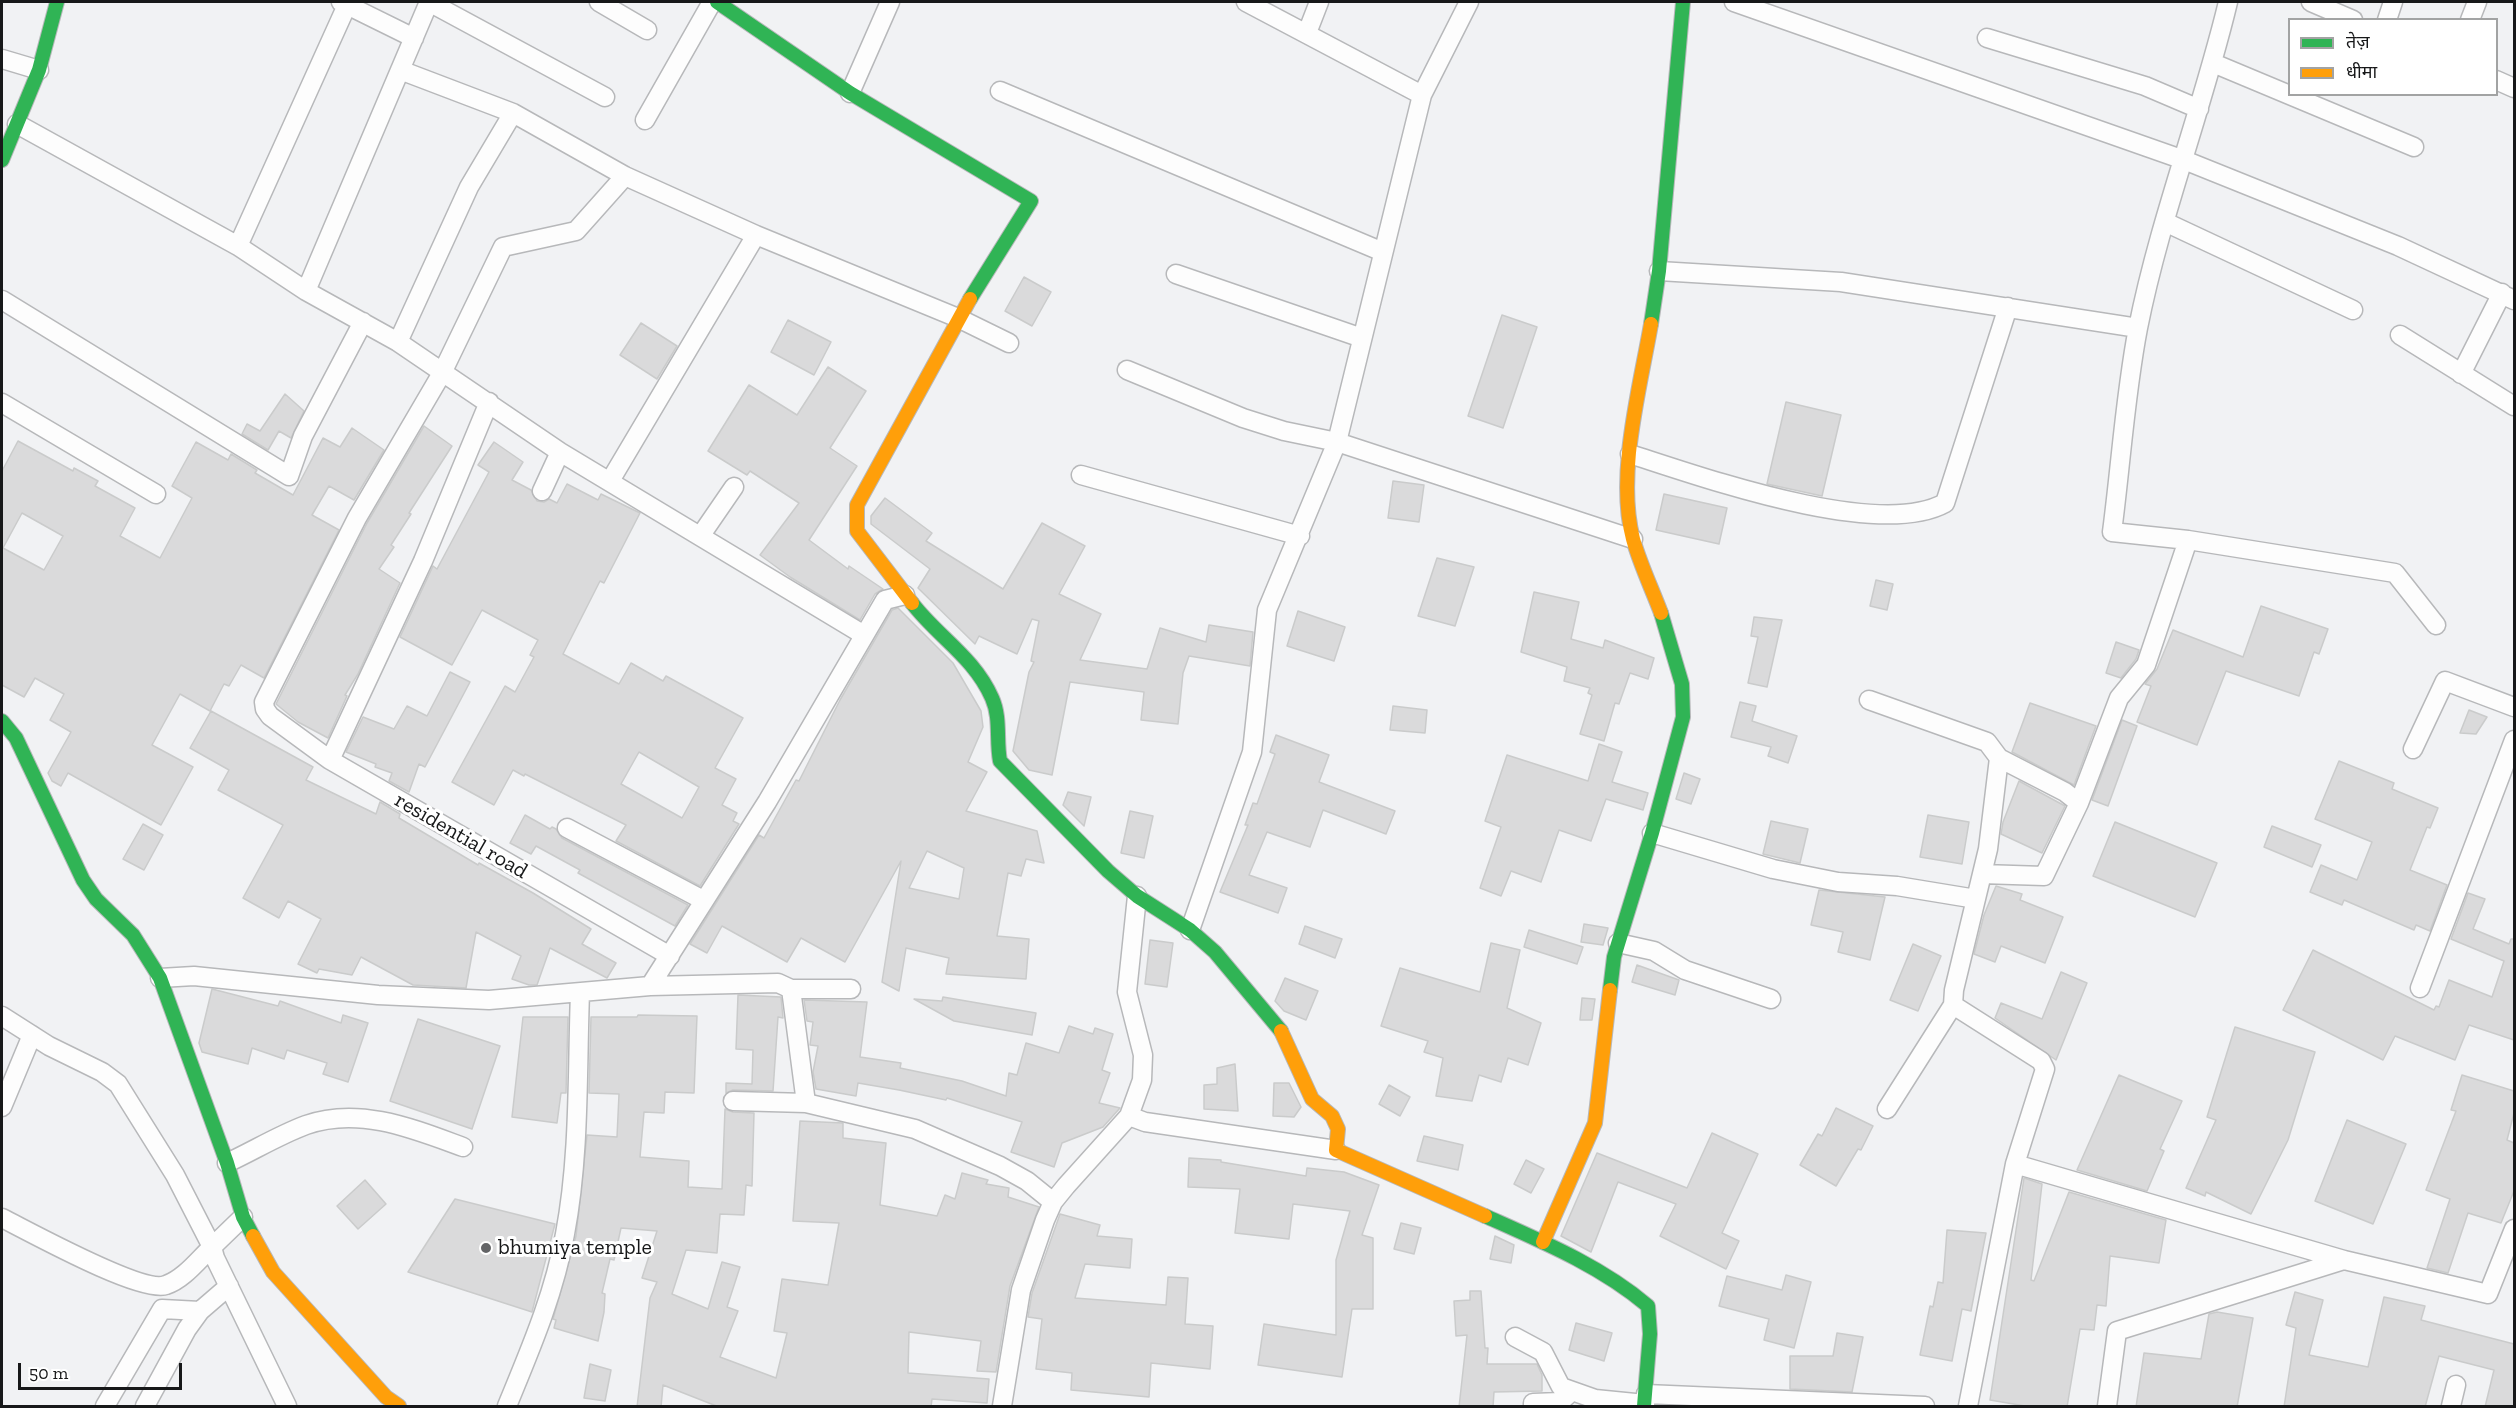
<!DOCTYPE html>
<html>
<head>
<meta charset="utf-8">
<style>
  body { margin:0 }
  #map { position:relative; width:2516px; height:1408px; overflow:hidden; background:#f1f2f4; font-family:"Zilla Slab","Noto Sans Devanagari",serif }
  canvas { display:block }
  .frame { position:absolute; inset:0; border:3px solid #171819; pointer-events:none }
  .legend { position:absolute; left:2288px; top:18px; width:210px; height:78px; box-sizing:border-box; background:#fff; border:2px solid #a2a3a3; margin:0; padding:8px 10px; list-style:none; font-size:18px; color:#171819 }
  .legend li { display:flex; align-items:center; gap:12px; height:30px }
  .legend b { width:30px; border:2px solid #a2a3a3 }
  .scale { position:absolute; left:18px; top:1363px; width:164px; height:27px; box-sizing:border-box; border:3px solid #171819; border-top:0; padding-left:8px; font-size:18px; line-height:21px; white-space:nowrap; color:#171819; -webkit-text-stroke:4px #fff; paint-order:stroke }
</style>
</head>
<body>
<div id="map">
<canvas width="2516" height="1408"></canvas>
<div class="frame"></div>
<ul class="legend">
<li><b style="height:8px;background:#30b455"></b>तेज़</li>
<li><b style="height:8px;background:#ff9f0a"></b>धीमा</li>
</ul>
<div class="scale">50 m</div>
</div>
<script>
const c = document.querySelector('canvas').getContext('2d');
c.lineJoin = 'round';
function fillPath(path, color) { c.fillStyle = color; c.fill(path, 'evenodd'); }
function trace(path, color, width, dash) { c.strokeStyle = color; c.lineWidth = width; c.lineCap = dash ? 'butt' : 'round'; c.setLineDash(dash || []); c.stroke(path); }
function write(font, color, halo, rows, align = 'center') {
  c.font = font + ' "Zilla Slab",serif'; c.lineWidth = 6; c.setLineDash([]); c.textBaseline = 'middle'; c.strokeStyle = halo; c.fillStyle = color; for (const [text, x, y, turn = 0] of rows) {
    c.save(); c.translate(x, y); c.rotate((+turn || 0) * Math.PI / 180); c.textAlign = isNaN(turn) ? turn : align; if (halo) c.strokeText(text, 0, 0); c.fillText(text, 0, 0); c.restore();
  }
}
const building = new Path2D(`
  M 1024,277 L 1051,292 L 1032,326 L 1005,311 Z
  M 1502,315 L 1537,327 L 1503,428 L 1468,416 Z
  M 788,320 L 831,342 L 814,375 L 771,352 Z
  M 641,323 L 677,346 L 657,379 L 620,355 Z
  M 828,367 L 866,391 L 830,448 L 857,466 L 809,540 L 848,569 L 849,566 L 883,589 L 875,594 L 860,620 L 790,577 L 760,555 L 799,503 L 750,471 L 747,475 L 708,451 L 749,385 L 797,415 Z
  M 285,394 L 304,411 L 291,438 L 279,431 L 268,450 L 242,434 L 247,424 L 260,431 Z
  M 1786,402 L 1841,415 L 1822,496 L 1767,484 Z
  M 424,426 L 452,446 L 409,513 L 411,514 L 391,545 L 394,547 L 379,569 L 400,583 L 358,674 L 345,695 L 347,696 L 328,738 L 298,722 L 276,704 L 367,523 Z
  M 352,428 L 384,450 L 354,500 L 329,486 L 312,515 L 339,530 L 264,678 L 241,665 L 229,686 L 224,684 L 210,711 L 180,694 L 152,745 L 193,767 L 161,825 L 68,773 L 61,786 L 52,781 L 48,773 L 71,732 L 50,720 L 64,694 L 35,678 L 24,697 L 2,685 L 2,471 L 18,441 L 73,471 L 74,468 L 98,481 L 95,486 L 135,508 L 120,536 L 160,558 L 192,498 L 172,486 L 196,442 L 228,460 L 231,454 L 257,470 L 255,473 L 293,495 L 323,438 L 340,447 ZM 22,513 L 63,536 L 44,570 L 3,548 Z
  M 494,442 L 523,462 L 512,480 L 531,490 L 537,501 L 544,502 L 549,499 L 557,503 L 567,484 L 598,500 L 601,494 L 640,513 L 604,583 L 600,581 L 563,654 L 619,684 L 631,663 L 663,681 L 666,676 L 743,718 L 715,768 L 736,779 L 722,805 L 737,813 L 733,821 L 739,824 L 700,886 L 616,841 L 626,825 L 525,774 L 524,776 L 513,770 L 494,805 L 452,782 L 505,686 L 515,692 L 534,657 L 530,655 L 538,640 L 482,610 L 452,665 L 400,637 L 433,566 L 437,569 L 489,472 L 478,465 ZM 639,752 L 699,787 L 682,818 L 621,784 Z
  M 1393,481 L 1424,485 L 1419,522 L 1388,518 Z
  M 1664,494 L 1727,508 L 1719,544 L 1656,530 Z
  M 885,498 L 932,533 L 926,541 L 1003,589 L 1042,523 L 1085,546 L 1059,594 L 1101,614 L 1080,660 L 1147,669 L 1160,628 L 1206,642 L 1209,625 L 1253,632 L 1250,666 L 1189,656 L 1183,673 L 1178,724 L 1141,720 L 1144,692 L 1070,682 L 1052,775 L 1029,770 L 1013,751 L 1029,672 L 1034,662 L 1031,661 L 1039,621 L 1032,619 L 1017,654 L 979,636 L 975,644 L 918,588 L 930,569 L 871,524 L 871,516 Z
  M 1437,558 L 1474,567 L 1455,626 L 1418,616 Z
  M 1876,580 L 1893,584 L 1887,610 L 1870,606 Z
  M 1534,592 L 1579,602 L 1571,639 L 1603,648 L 1605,640 L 1654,658 L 1648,679 L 1630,673 L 1619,704 L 1615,703 L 1604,741 L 1580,734 L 1592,695 L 1588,693 L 1590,688 L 1564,681 L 1567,667 L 1521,652 Z
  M 2261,606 L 2328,629 L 2319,654 L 2314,652 L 2299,696 L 2226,671 L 2197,745 L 2137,722 L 2151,686 L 2145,684 L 2157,669 L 2173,630 L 2243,657 Z
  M 898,608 L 953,663 L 981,711 L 983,727 L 968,762 L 987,772 L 966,811 L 1037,831 L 1044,863 L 1026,859 L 1021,876 L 1008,873 L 997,936 L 1029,939 L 1026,979 L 946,974 L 949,958 L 906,948 L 899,991 L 882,982 L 901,861 L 845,962 L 801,938 L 787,962 L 722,926 L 707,953 L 690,944 L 759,835 L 764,838 L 796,780 L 799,781 L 840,700 L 892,610 ZM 927,851 L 964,868 L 959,899 L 909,888 Z
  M 1298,611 L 1345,627 L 1334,661 L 1287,646 Z
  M 1754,617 L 1782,620 L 1767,687 L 1748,683 L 1758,637 L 1751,636 Z
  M 2116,642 L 2139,650 L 2136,659 L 2121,678 L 2106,673 Z
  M 450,672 L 470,682 L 425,767 L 419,764 L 409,792 L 389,781 L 392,773 L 375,767 L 376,764 L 346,752 L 363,717 L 394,729 L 407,706 L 427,716 Z
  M 1740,702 L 1756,706 L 1752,721 L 1797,736 L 1788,763 L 1768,756 L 1771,747 L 1731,737 Z
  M 2030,703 L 2096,726 L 2074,785 L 2012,752 Z
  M 1393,706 L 1427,710 L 1425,733 L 1390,730 Z
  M 2469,710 L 2487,717 L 2476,734 L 2460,733 Z
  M 211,711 L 313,767 L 306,780 L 376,814 L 380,802 L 400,814 L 399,818 L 478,865 L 479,863 L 533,893 L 591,929 L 582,944 L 616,963 L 607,978 L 550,948 L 537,985 L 529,985 L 512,979 L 521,956 L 476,932 L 466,988 L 413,985 L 361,957 L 352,975 L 319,969 L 317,973 L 298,964 L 321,919 L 288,901 L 279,918 L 243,898 L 283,825 L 218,790 L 229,770 L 190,748 Z
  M 2122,720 L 2137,726 L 2108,806 L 2092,800 Z
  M 1276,735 L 1329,755 L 1319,782 L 1395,811 L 1386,834 L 1323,810 L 1310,847 L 1267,832 L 1249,875 L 1287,888 L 1278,913 L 1220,892 L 1248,825 L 1245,825 L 1253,803 L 1257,804 L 1275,754 L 1270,752 Z
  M 1599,744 L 1622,752 L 1612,782 L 1648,793 L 1643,810 L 1606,799 L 1591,841 L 1559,830 L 1541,882 L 1511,871 L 1501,896 L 1480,888 L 1501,827 L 1485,821 L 1507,755 L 1588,781 Z
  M 2339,761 L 2394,783 L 2392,789 L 2438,808 L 2430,828 L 2427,827 L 2410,870 L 2447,885 L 2430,931 L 2416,925 L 2414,930 L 2344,900 L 2342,905 L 2310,892 L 2321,865 L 2357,880 L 2372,842 L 2315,819 Z
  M 1684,773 L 1700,779 L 1691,804 L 1676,799 Z
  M 2019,781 L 2065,806 L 2042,853 L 2001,834 L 2003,822 Z
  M 1068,792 L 1091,797 L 1084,826 L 1063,805 Z
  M 1130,811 L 1153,816 L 1144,858 L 1121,853 Z
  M 525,815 L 550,829 L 552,827 L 556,829 L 562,838 L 688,905 L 675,926 L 578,873 L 580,870 L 536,846 L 531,854 L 510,843 Z
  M 1928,815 L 1969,822 L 1962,864 L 1920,857 Z
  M 1771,821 L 1808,829 L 1800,863 L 1763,854 Z
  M 2115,822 L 2217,863 L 2195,917 L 2093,876 Z
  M 143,824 L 163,835 L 144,870 L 123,859 Z
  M 2272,826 L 2321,845 L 2312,867 L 2264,847 Z
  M 1996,886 L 2022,894 L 2020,900 L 2063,917 L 2045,963 L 2001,946 L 1995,962 L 1974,954 L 1984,915 Z
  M 1819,890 L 1885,897 L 1870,960 L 1838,952 L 1843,932 L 1811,925 Z
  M 2468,893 L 2485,899 L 2473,929 L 2509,944 L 2511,939 L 2514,939 L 2514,1040 L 2469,1025 L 2455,1060 L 2395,1036 L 2383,1060 L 2283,1010 L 2313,950 L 2434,1010 L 2436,1006 L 2439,1007 L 2449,980 L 2492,997 L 2504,961 L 2451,939 Z
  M 1584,924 L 1608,928 L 1603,945 L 1581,942 Z
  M 1305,926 L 1342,939 L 1335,958 L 1299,944 Z
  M 1529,930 L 1583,947 L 1577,964 L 1524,947 Z
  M 1150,940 L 1173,943 L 1167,987 L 1145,984 Z
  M 1491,943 L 1520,950 L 1507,1008 L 1541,1023 L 1528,1065 L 1508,1058 L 1501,1082 L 1479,1075 L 1472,1101 L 1436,1096 L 1443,1058 L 1424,1052 L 1428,1041 L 1381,1026 L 1400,968 L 1480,992 Z
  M 1913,944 L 1941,956 L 1918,1011 L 1890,1000 Z
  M 1637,965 L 1679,980 L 1675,995 L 1632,982 Z
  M 2061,972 L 2087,983 L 2056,1060 L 1995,1018 L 2001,1003 L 2042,1019 Z
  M 1285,978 L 1318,991 L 1306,1020 L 1284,1011 L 1275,1001 Z
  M 212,989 L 278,1006 L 280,1001 L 341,1023 L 343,1015 L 368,1023 L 348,1082 L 323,1074 L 327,1063 L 287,1050 L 284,1059 L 252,1048 L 248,1064 L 202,1052 L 199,1043 Z
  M 738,995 L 781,997 L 783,1018 L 778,1017 L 773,1091 L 733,1090 L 726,1093 L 726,1083 L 752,1084 L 753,1050 L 736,1049 Z
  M 943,997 L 1036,1013 L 1032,1035 L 954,1021 L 914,999 L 942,1001 Z
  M 1582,998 L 1595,999 L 1592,1020 L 1580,1020 Z
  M 804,1000 L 867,1002 L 860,1057 L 901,1063 L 900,1068 L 962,1081 L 1006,1096 L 1009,1073 L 1017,1075 L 1026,1043 L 1059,1053 L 1069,1026 L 1093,1034 L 1095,1028 L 1113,1034 L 1102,1070 L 1110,1073 L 1099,1103 L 1120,1108 L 1103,1127 L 1062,1143 L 1054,1167 L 1011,1152 L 1022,1122 L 947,1098 L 946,1100 L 899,1090 L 858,1083 L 856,1096 L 816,1089 L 813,1072 L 818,1046 L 810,1045 L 813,1022 L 807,1021 Z
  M 638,1015 L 697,1016 L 694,1093 L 665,1092 L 664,1113 L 644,1112 L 640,1157 L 689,1161 L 688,1187 L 722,1189 L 725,1109 L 733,1112 L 754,1113 L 752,1186 L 746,1185 L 744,1215 L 720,1214 L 717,1253 L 686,1250 L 672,1294 L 708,1309 L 722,1262 L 740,1267 L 727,1307 L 738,1311 L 720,1357 L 776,1378 L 787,1333 L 774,1331 L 782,1279 L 828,1285 L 839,1223 L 793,1221 L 800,1121 L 843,1123 L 843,1138 L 886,1143 L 880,1205 L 937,1216 L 945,1195 L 955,1199 L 962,1173 L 988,1180 L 986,1184 L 1009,1188 L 1008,1197 L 1039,1207 L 1010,1286 L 996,1372 L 977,1371 L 981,1341 L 909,1332 L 908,1373 L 989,1379 L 987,1403 L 932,1399 L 931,1407 L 719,1407 L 663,1385 L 661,1407 L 637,1407 L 650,1298 L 657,1282 L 642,1278 L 657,1231 L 621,1228 L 614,1260 L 610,1259 L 602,1293 L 605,1294 L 604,1312 L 598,1341 L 554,1328 L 556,1320 L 553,1319 L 576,1236 L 587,1135 L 617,1137 L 619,1094 L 589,1093 L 591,1017 L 637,1017 Z
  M 523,1017 L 568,1017 L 566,1093 L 561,1093 L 557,1123 L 512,1117 Z
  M 418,1019 L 500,1046 L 472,1129 L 390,1101 Z
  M 2235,1027 L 2315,1052 L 2288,1140 L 2251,1214 L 2206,1192 L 2205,1196 L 2186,1188 L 2216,1120 L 2207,1117 Z
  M 1235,1064 L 1238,1111 L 1204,1109 L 1204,1085 L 1217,1084 L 1217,1068 Z
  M 2119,1075 L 2182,1101 L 2160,1149 L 2164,1151 L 2147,1191 L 2077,1170 Z
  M 2462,1075 L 2514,1091 L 2514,1113 L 2507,1140 L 2514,1143 L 2514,1191 L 2501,1223 L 2468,1213 L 2448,1273 L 2427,1268 L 2450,1199 L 2426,1190 L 2456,1111 L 2451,1110 Z
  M 1274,1083 L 1289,1083 L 1301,1107 L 1294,1117 L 1273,1116 Z
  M 1389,1085 L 1410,1097 L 1400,1116 L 1379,1104 Z
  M 1836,1108 L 1873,1126 L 1861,1150 L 1858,1149 L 1836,1186 L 1800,1165 L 1818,1134 L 1822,1136 Z
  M 2347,1120 L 2406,1144 L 2373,1224 L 2315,1201 Z
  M 1712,1133 L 1758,1154 L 1722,1233 L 1739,1241 L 1726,1269 L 1660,1236 L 1676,1204 L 1618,1182 L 1591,1252 L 1561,1236 L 1597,1153 L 1687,1188 Z
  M 1424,1136 L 1463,1145 L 1458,1170 L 1417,1161 Z
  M 1189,1158 L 1221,1160 L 1221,1162 L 1306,1176 L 1307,1168 L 1344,1172 L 1379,1185 L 1362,1235 L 1373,1238 L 1373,1309 L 1352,1309 L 1342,1377 L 1258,1365 L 1264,1324 L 1336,1335 L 1336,1260 L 1350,1211 L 1293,1204 L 1289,1239 L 1235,1233 L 1240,1189 L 1188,1187 Z
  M 1526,1160 L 1544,1169 L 1531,1193 L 1514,1184 Z
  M 2024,1178 L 2042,1184 L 2031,1280 L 2034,1281 L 2069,1192 L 2166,1220 L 2159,1263 L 2110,1256 L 2106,1306 L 2097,1305 L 2094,1330 L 2080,1329 L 2067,1407 L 2031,1407 L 1990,1400 Z
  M 365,1180 L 386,1204 L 358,1229 L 337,1206 Z
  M 455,1199 L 555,1224 L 532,1312 L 408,1272 Z
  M 1060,1214 L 1100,1225 L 1097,1236 L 1132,1239 L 1130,1268 L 1085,1264 L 1075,1298 L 1166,1305 L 1168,1277 L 1188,1278 L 1185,1324 L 1213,1326 L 1210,1369 L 1151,1363 L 1149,1397 L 1071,1390 L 1072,1373 L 1036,1369 L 1042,1319 L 1028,1317 L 1032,1293 Z
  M 1401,1223 L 1421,1228 L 1414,1254 L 1394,1249 Z
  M 1947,1230 L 1986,1233 L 1971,1311 L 1962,1309 L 1952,1361 L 1920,1355 L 1930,1306 L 1933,1307 L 1938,1282 L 1943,1283 Z
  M 1495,1236 L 1514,1245 L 1511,1263 L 1490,1259 Z
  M 1786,1275 L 1811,1282 L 1794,1348 L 1764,1340 L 1769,1319 L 1719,1306 L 1727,1276 L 1782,1290 Z
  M 1470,1291 L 1481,1291 L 1485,1348 L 1488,1348 L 1487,1364 L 1537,1364 L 1542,1375 L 1542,1391 L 1494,1392 L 1493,1407 L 1459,1407 L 1467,1335 L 1456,1336 L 1454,1301 L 1470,1300 Z
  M 2295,1292 L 2323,1300 L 2309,1355 L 2368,1367 L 2384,1297 L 2425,1306 L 2421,1320 L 2514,1344 L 2514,1407 L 2485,1407 L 2494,1370 L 2439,1356 L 2425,1407 L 2284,1407 L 2296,1328 L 2286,1325 Z
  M 2217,1312 L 2253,1318 L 2237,1407 L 2136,1407 L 2144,1353 L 2201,1359 L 2209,1314 Z
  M 1576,1323 L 1612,1333 L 1604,1361 L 1569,1350 Z
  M 1837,1333 L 1863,1337 L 1852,1392 L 1790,1389 L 1790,1356 L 1833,1356 Z
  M 590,1364 L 611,1370 L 605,1401 L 584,1398 Z`);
fillPath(building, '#dadadb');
trace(building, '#cacbcb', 1.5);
const street = new Path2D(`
  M 341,2 L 414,38
  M 429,2 L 605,97
  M 599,2 L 647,30
  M 1246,2 L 1422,95
  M 1734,2 L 2184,160 L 2398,246 L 2514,300
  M 2228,2 C 2202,111 2160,217 2138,328 C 2125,395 2121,464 2112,532 L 2188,540 L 2395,573 L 2436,625
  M 2311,2 L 2353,20
  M 2387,20 L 2393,2
  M 2470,20 L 2477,2
  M 1307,33 L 1319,2
  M 1987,38 L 2145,86 L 2199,109
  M 2,59 L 39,70
  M 2213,63 L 2414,147
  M 400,70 L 513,113 L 625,176 L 756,235 L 958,318 L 1009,343
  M 2496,80 L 2514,88
  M 1000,91 L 1383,252
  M 850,93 L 890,2
  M 645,120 L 712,2
  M 17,124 L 238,246 L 306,291 L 398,342 L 560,452 L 864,635
  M 625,176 L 576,231 L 503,247 L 442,373 L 357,518 L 264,702 L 265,709 L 270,716 L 330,760 L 670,956
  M 2165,222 L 2353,310
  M 238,246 L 347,5
  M 1659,271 L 1841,282 L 2138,328
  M 1176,274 L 1362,338
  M 306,291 L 429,2
  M 2,300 L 289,476 L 303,436 L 363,322
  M 2400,335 L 2514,406
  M 398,342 L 469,187 L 513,113
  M 1127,370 L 1243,418 L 1284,431 L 1337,442 L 1633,539
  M 2461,374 L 2502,293
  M 2,403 L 156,494
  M 1630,454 C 1702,477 1878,540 1945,503 L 2008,307
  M 1081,475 L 1300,536
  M 610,481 L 756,235
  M 542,491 L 560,452
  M 701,535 L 734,487
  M 1869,700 L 1987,742 L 1999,758 L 2065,792 L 2079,803
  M 2413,749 L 2445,681 L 2514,707
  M 330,760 L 423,561 L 489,402
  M 567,828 L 703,900
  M 1652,833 L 1773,869 L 1838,882 L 1897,886 L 1976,899
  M 1982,874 L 2044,876 L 2079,803 L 2119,698 L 2146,665 L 2188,540
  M 1190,930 L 1252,752 L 1267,610 L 1337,442 L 1422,95 L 1469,2
  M 1618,943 L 1654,951 L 1685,970 L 1771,999
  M 160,978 L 194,976 L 378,995 L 489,1000 L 650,986 L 778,983 L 791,989 L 851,989
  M 650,986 L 767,802 L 885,600 L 905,595
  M 2420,988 L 2514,740
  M 791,989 L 806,1103
  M 2,1016 L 49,1046 L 102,1072 L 118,1084 L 175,1175 L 212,1247 C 199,1259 184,1279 166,1285 C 142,1294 30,1232 2,1218
  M 733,1101 L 806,1103 L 915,1129 L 1000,1166 L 1027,1181 L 1053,1202
  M 2,1107 L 32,1035
  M 1887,1109 L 1953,1005
  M 1129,1116 L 1145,1122 L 1336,1150
  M 227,1163 C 253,1151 279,1135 306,1125 C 359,1106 414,1129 463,1147
  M 2015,1164 L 2344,1260
  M 243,1217 L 212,1247 L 215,1258 L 287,1406
  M 1515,1337 L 1543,1352 L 1561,1387 L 1595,1399 L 1645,1404
  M 1646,1394 L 1925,1406
  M 105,1406 L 162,1309 L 200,1311
  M 145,1406 L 187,1329 L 200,1311 L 229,1286
  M 507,1406 C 530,1350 554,1295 565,1234 C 580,1155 577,1072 580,993
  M 1002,1406 L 1021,1290 L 1045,1220 L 1053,1202 L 1066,1186 L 1129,1116 L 1142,1080 L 1143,1055 L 1127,992 L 1137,896
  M 1533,1406 L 1533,1403 L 1560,1402 L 1572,1391
  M 1968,1406 L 2015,1164 L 2045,1069 L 2041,1061 L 1953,1005 L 1954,990 L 1988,849 L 1999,758
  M 2107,1406 L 2117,1331 L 2344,1260 L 2488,1294 L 2514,1229
  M 2451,1406 L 2456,1385`);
const fast = new Path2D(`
  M 717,2 L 850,93 L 1031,201 L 970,299
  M 2,160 L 39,70 L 57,2
  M 1651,324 L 1659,271 L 1683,2
  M 912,603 C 938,637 974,657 992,698 C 1001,718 996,740 1000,761 L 1108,871 L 1137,896 L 1190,930 L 1215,952 L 1281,1031
  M 2,721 L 16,738 L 83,880 L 96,899 L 133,935 L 160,978 L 227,1163 L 243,1217 L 253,1236
  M 1610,990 L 1614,957 L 1652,833 L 1683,717 L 1682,684 L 1661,613
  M 1485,1216 C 1541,1241 1601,1266 1648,1306 L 1650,1334 L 1644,1406`);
const slow = new Path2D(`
  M 1651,324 C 1640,388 1616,475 1633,539 C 1640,564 1652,589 1661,613
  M 912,603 L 857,531 L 857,505 L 970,299
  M 1281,1031 L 1312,1099 L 1332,1116 L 1338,1129 L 1336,1150 L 1485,1216
  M 253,1236 L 273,1272 L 386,1397 L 399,1406
  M 1543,1242 L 1595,1123 L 1610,990`);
trace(street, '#b7b8ba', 21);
trace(fast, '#b7b8ba', 16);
trace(slow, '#b7b8ba', 16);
trace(street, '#fdfdfd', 18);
trace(fast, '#30b455', 14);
trace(slow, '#ff9f0a', 14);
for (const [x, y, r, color] of [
  [486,1248,6,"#636466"]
]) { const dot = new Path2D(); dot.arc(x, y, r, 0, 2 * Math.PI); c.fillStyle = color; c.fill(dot); trace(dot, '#fff', 2); }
write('22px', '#171819', '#fff', [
  ["residential road",461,836,30]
]);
write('22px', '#171819', '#fff', [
  ["bhumiya temple",498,1248]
], 'left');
</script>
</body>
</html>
